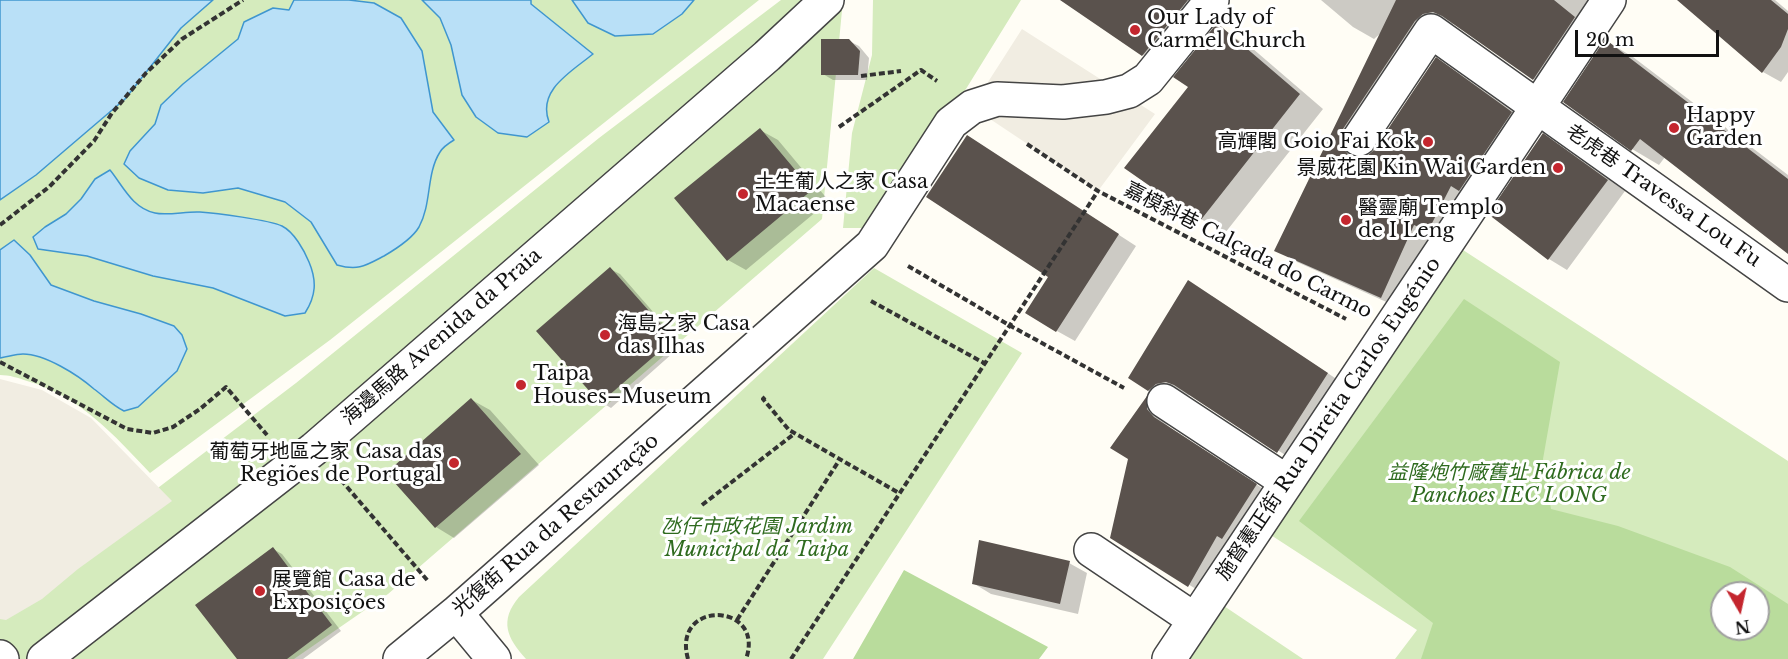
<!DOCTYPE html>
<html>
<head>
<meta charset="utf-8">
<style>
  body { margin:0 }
  #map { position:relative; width:1788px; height:659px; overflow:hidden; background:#fffdf5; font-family:"Libre Baskerville",serif }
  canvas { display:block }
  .north { position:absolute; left:1710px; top:581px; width:60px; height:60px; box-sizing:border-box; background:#fff; border:2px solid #a0a0a0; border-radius:50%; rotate:171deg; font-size:16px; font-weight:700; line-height:24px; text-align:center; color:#111 }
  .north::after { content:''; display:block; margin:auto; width:21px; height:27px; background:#c4262e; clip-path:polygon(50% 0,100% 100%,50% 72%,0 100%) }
  .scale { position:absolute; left:1575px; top:30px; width:144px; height:27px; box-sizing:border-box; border:3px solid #111; border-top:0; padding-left:8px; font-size:18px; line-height:21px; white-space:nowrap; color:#111; -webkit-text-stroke:4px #fff; paint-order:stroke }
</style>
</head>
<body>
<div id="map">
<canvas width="1788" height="659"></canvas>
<div class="north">N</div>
<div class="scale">20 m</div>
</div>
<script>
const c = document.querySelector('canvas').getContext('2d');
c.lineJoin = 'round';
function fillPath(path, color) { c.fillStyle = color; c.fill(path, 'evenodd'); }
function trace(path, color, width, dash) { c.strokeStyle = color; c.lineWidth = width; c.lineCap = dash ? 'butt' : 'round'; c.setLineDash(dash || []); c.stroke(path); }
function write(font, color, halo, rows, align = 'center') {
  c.font = font + ' "Libre Baskerville","Noto Sans SC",serif'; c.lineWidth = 6; c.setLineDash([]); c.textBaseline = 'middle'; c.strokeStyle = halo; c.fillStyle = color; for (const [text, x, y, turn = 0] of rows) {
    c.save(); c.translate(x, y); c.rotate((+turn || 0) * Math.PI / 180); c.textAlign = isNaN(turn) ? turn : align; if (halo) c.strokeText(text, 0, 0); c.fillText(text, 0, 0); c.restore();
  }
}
fillPath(new Path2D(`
  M 0,0 L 759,0 L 330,340 L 150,473 C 114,435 80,396 27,381 C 19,378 9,375 0,375 Z
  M 781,0 L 843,0 L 822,219 L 388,594 L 294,659 L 0,659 L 0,605 L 17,595 L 296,383 L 599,138 Z
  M 873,0 L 1021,0 L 961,97 L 865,228 L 843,228 L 852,133 L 872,55 Z
  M 1463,250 L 1788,461 L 1788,659 L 1395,659 L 1417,630 L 1260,528 ZM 1722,593 L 1758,593 L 1758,629 L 1722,629 Z
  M 874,268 L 1022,353 L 823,659 L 526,659 C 507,638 499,621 519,597 Z
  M 1215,600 L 1303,659 L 1176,659 Z`), '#d5ebbd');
fillPath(new Path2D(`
  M 1464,299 L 1560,362 L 1543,459 L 1551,509 L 1618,526 L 1730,567 L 1788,604 L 1788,659 L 1421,659 L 1433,623 L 1299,521 ZM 1722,593 L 1758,593 L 1758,629 L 1722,629 Z
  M 904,570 L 1048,647 L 1039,659 L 853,659 Z`), '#b9dc9c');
fillPath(new Path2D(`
  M 1022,29 L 1155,114 L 1098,191 L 972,107 Z
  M 0,379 L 42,390 L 91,418 L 172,501 L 78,569 L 42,599 L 6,620 L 0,619 Z`), '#f1ede2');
const water = new Path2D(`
  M 0,0 L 213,0 L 181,28 L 125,99 L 36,175 L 0,200 Z
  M 294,0 L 349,0 L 374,3 L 401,18 L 422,51 L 433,112 L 454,140 C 449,143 443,147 440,152 C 426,174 432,203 419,227 C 412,239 396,249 384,256 C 365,266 358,271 337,265 L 311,222 L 285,202 L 238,188 L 203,193 L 168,190 L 139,178 L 124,164 L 130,151 L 155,124 L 161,105 L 183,84 L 238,39 L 244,22 L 273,8 L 289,10 Z
  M 422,0 L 531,0 L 531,4 L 593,54 C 571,72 537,90 549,122 L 527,137 L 498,133 L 476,117 L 462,95 L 451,45 L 440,18 Z
  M 572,0 L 694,0 L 682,14 L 653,34 L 615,36 L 588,23 Z
  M 110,170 C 123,186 132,208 155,213 C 167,216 187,211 200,212 C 216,213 269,220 282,226 C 294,232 304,250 309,262 C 317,281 316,296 305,313 L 285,316 L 213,288 L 153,276 L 87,256 L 38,249 L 33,237 L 45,227 L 66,214 L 81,199 L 95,179 Z
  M 14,240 L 30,255 L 51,285 L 94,301 L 141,314 L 174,326 L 182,335 L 187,349 L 177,371 L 138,407 L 124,411 C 112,405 105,397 94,389 C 78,375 45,354 23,354 C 16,354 7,357 0,358 L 0,250 Z`);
fillPath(water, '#b9e0f7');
trace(water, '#3f96cf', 1.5);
fillPath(new Path2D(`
  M 1062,0 L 1225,0 L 1170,71 L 1143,55 Z
  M 1321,0 L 1600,0 L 1555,91 L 1534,79 L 1456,24 L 1445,25 L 1361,151 L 1363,158 L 1367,157 L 1375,151 L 1436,59 L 1457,72 L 1532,125 L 1402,309 L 1297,262 L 1276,250 L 1382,32 L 1374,39 L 1353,27 Z
  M 1680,0 L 1775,0 L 1788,11 L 1788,72 L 1781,82 L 1763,72 Z
  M 1228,34 L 1252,48 L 1323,109 L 1225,233 L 1201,219 L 1190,87 Z
  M 849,41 L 859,46 L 869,58 L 867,80 L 833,80 L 823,74 Z
  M 1606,41 L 1633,57 L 1788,175 L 1788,252 L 1665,157 L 1659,165 L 1632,149 Z
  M 760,130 L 778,140 L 829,201 L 746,270 L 728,260 Z
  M 1543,135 L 1561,146 L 1625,191 L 1567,270 L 1549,259 L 1490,214 Z
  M 985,148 L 1136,246 L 1075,341 L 1057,331 L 1050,277 Z
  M 610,269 L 620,274 L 682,345 L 611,408 L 601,402 L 539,332 Z
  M 1212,296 L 1350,388 L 1301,465 L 1191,395 L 1180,397 L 1173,403 L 1149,390 Z
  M 1147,398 L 1161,406 L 1162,419 L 1169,427 L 1271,494 L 1204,594 L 1112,537 L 1129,459 L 1112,447 Z
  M 472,400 L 490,410 L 539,465 L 454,538 L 436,527 L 388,473 Z
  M 273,549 L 282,554 L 341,631 L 303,659 L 239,659 Z
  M 1069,563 L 1087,573 L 1078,614 L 991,594 L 973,583 Z`), '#0003');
fillPath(new Path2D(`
  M 1060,0 L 1188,0 L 1142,56 Z
  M 1396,0 L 1554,0 L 1575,17 L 1533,80 L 1442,16 L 1433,12 L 1423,14 L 1415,21 L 1343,129 L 1340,138 L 1343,148 L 1348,154 L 1358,158 L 1367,156 L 1374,150 L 1436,57 L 1512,112 L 1459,191 L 1451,186 L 1428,231 L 1414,225 L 1381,298 L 1274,251 Z
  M 1677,0 L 1771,0 L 1788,14 L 1788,29 L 1781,47 L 1762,73 Z
  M 1217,23 L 1300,94 L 1200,221 L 1124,168 L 1188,87 L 1173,77 Z
  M 821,39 L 849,39 L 860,51 L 858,75 L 821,75 Z
  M 1605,39 L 1788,179 L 1788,254 L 1640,139 L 1631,151 L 1563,102 Z
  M 760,128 L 812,190 L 727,261 L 674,198 Z
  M 1543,133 L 1608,180 L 1548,260 L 1488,214 Z
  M 967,135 L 1119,234 L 1056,332 L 1025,313 L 1048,277 L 926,197 Z
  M 610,267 L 674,339 L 600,403 L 536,331 Z
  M 1188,280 L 1328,373 L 1277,453 L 1174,385 L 1166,382 L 1156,384 L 1148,391 L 1128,378 Z
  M 1147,396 L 1147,409 L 1154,417 L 1257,484 L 1222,539 L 1217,536 L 1188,587 L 1110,538 L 1128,459 L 1110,448 Z
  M 471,398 L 521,454 L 435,528 L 386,473 Z
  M 979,540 L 1070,561 L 1060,604 L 972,584 Z
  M 273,547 L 332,625 L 287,659 L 237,659 L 195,605 Z`), '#5a524d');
const street = new Path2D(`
  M 1359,139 L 1431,31 L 1788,285
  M 1164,401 L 1287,482
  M 1091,550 L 1195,620
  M 456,613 L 494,659
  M 0,657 L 2,659
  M 44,659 L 314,449 L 767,56 L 827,0
  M 400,659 L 456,613 L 872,245 L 951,123 L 972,107 L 997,99 L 1063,102 L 1106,97 L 1129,91 L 1148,79 L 1212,0
  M 1169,659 L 1609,0`);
trace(street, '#444', 36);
trace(new Path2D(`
  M 861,76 L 901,71
  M 839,127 L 921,70 L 937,81
  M 1027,144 L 1098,191 L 1346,319
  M 0,225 L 49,187 L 94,141 L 112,113 L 146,73 L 182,39 L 243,0
  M 908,266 L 1009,325 L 1124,388
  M 871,301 L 984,363
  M 0,362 L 127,429 L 153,433 L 173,427 L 200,409 L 226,387 L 267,435
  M 765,397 L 763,399 L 789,430 L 899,493
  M 341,480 L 428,581
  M 702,505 L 794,434
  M 737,620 L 840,459
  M 688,659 C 671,599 766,602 746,659
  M 791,659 L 1098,191`), '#333', 4, [6, 3]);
trace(street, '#fff', 33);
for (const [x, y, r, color] of [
  [1135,30,6,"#c4262e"],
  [1674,128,6,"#c4262e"],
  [1428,142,6,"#c4262e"],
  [1558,168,6,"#c4262e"],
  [743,194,6,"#c4262e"],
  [1346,220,6,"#c4262e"],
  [605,335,6,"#c4262e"],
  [521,385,6,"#c4262e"],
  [454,463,6,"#c4262e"],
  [260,591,6,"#c4262e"]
]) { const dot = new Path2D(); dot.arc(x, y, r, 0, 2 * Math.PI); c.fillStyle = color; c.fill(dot); trace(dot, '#fff', 2); }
write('20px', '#111', '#fff', [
  ["Our Lady of",1147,18],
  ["Carmel Church",1147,41],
  ["Happy",1686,116],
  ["Garden",1686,139],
  ["高輝閣 Goio Fai Kok",1416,142,"right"],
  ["景威花園 Kin Wai Garden",1546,168,"right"],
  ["土生葡人之家 Casa",755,182],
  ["Macaense",755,205],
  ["醫靈廟 Templo",1358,208],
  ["de I Leng",1358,231],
  ["海島之家 Casa",617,324],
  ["das Ilhas",617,347],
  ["Taipa",533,374],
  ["Houses–Museum",533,397],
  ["葡萄牙地區之家 Casa das",442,452,"right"],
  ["Regiões de Portugal",442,475,"right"],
  ["展覽館 Casa de",272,580],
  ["Exposições",272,603]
], 'left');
write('20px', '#111', '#fff', [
  ["老虎巷 Travessa Lou Fu",1663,196,35],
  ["嘉模斜巷 Calçada do Carmo",1248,251,27],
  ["海邊馬路 Avenida da Praia",442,337,-41],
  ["施督憲正街 Rua Direita Carlos Eugénio",1329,419,-56],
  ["光復街 Rua da Restauração",556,525,-41]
]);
write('italic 20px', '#2f6b1f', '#fff', [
  ["益隆炮竹廠舊址 Fábrica de",1509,473],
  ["Panchoes IEC LONG",1509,496],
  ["氹仔市政花園 Jardim",757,527],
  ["Municipal da Taipa",757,550]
]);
</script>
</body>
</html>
